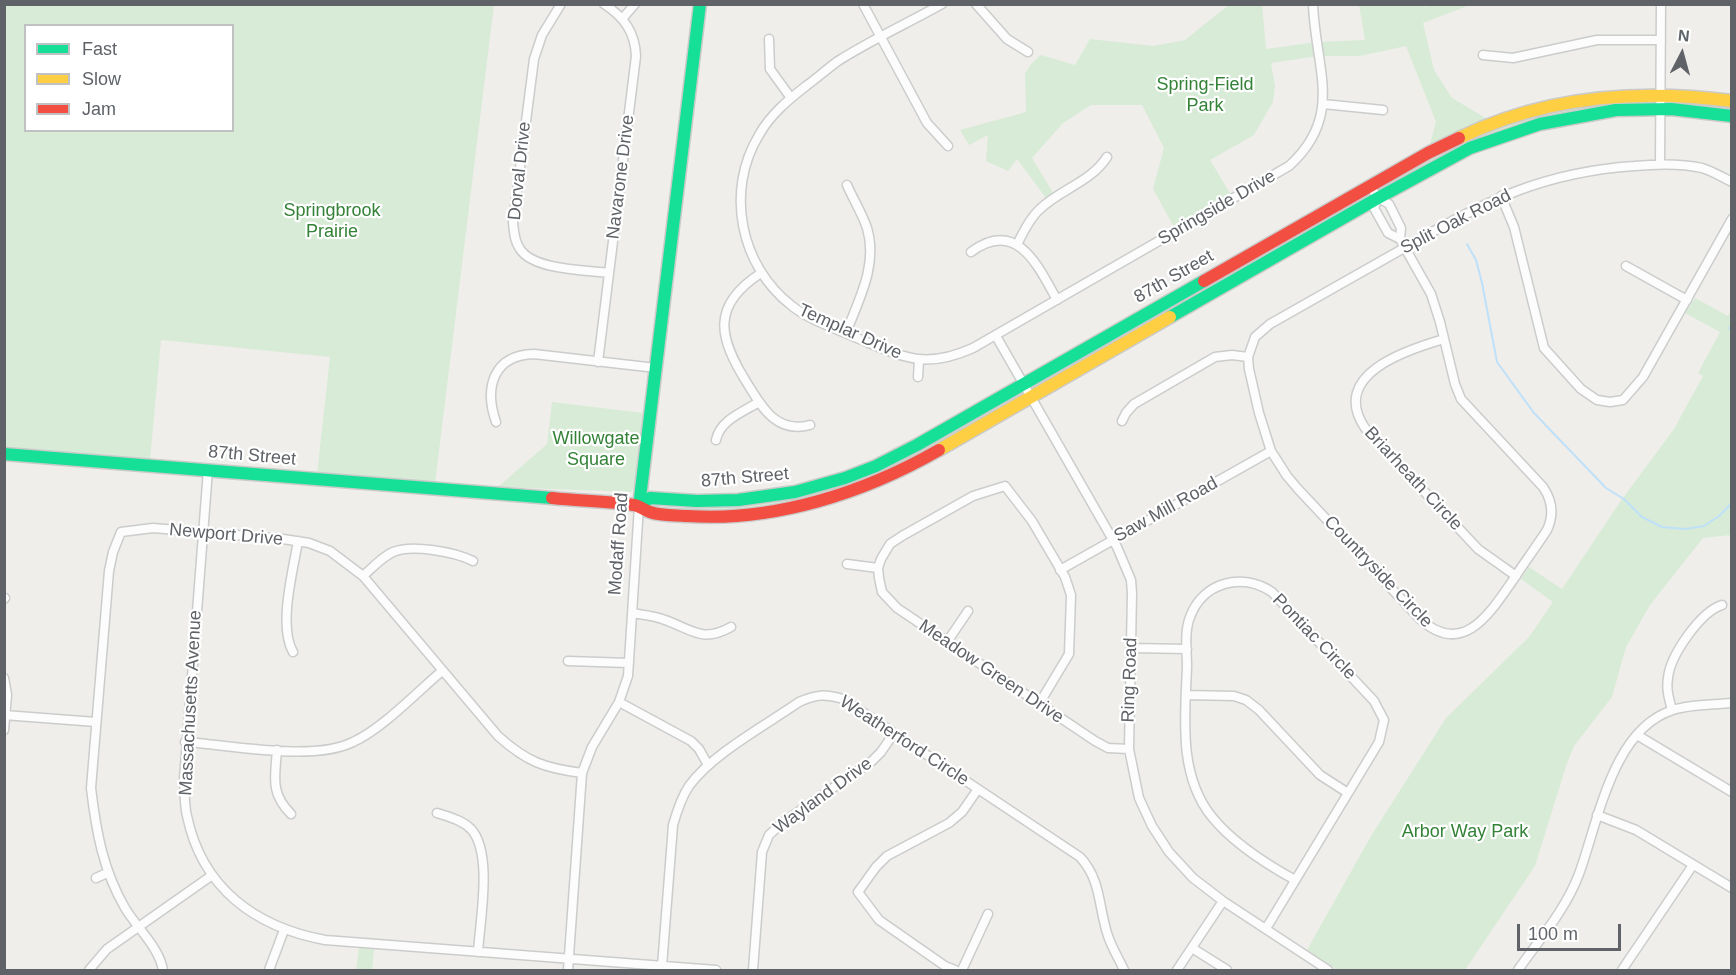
<!DOCTYPE html>
<html>
<head>
<meta charset="utf-8">
<style>
  body { margin:0 }
  #map { position:relative; width:1736px; height:975px; overflow:hidden; background:#efeeea; font-family:Helvetica,sans-serif }
  canvas { display:block }
  .frame { position:absolute; inset:0; border:6px solid #5f6368; pointer-events:none }
  .legend { position:absolute; left:24px; top:24px; width:210px; height:108px; box-sizing:border-box; background:#fff; border:2px solid #bfc1c3; margin:0; padding:8px 10px; list-style:none; font-size:18px; color:#5f6368 }
  .legend li { display:flex; align-items:center; gap:12px; height:30px }
  .legend b { width:30px; border:2px solid #bfc1c3 }
  .north { position:absolute; left:1652px; top:24px; width:60px; height:60px; -webkit-text-stroke:4px #fff; paint-order:stroke; rotate:6deg; font-size:16px; font-weight:700; line-height:24px; text-align:center; color:#5f6368 }
  .north::after { content:''; display:block; margin:auto; width:21px; height:27px; background:#5f6368; clip-path:polygon(50% 0,100% 100%,50% 72%,0 100%) }
  .scale { position:absolute; left:1517px; top:924px; width:104px; height:27px; box-sizing:border-box; border:3px solid #5f6368; border-top:0; padding-left:8px; font-size:18px; line-height:21px; white-space:nowrap; color:#5f6368; -webkit-text-stroke:4px #fff; paint-order:stroke }
</style>
</head>
<body>
<div id="map">
<canvas width="1736" height="975"></canvas>
<div class="frame"></div>
<ul class="legend">
<li><b style="height:8px;background:#16e098"></b>Fast</li>
<li><b style="height:8px;background:#ffcf43"></b>Slow</li>
<li><b style="height:8px;background:#f24e42"></b>Jam</li>
</ul>
<div class="north">N</div>
<div class="scale">100 m</div>
</div>
<script>
const c = document.querySelector('canvas').getContext('2d');
c.lineJoin = 'round';
function fillPath(path, color) { c.fillStyle = color; c.fill(path, 'evenodd'); }
function trace(path, color, width, dash) { c.strokeStyle = color; c.lineWidth = width; c.lineCap = dash ? 'butt' : 'round'; c.setLineDash(dash || []); c.stroke(path); }
function write(font, color, halo, rows, align = 'center') {
  c.font = font + ' Helvetica,sans-serif'; c.lineWidth = 4.5; c.setLineDash([]); c.textBaseline = 'middle'; c.strokeStyle = halo; c.fillStyle = color; for (const [text, x, y, turn = 0] of rows) {
    c.save(); c.translate(x, y); c.rotate((+turn || 0) * Math.PI / 180); c.textAlign = isNaN(turn) ? turn : align; if (halo) c.strokeText(text, 0, 0); c.fillText(text, 0, 0); c.restore();
  }
}
fillPath(new Path2D(`
  M 1230,4 L 1262,5 L 1266,49 L 1317,42 L 1365,40 L 1359,5 L 1419,4 L 1424,7 L 1430,5 L 1470,5 L 1423,23 L 1434,70 L 1452,98 L 1489,120 L 1430,144 L 1436,122 L 1406,46 L 1360,56 L 1318,56 L 1271,63 L 1275,86 L 1273,102 L 1254,135 L 1210,160 L 1231,195 L 1174,227 L 1153,189 L 1164,148 L 1142,105 L 1091,105 L 1063,123 L 1032,158 L 1053,193 L 1046,198 L 1017,159 L 1008,171 L 986,161 L 988,135 L 969,145 L 960,130 L 1026,112 L 1025,74 L 1031,64 L 1041,55 L 1075,65 L 1090,39 L 1153,46 L 1185,40 Z
  M 4,5 L 494,5 L 435,483 L 317,474 L 330,357 L 161,340 L 150,460 L 5,448 ZM 26,26 L 232,26 L 232,130 L 26,130 Z
  M 1647,99 L 1646,101 L 1612,103 L 1560,115 L 1383,189 L 1431,156 L 1472,135 L 1568,106 Z
  M 1362,196 L 1369,197 L 1041,385 L 1088,351 Z
  M 1695,298 L 1728,316 L 1731,310 L 1731,535 L 1703,538 L 1650,605 L 1626,647 L 1612,697 L 1574,746 L 1567,763 L 1535,866 L 1465,970 L 1337,970 L 1307,950 L 1371,836 L 1446,718 L 1529,637 L 1553,602 L 1521,579 L 1529,567 L 1562,589 L 1620,502 L 1674,429 L 1703,376 L 1698,373 L 1720,332 L 1685,313 Z
  M 1014,396 L 986,414 L 964,431 L 889,472 L 791,504 L 726,511 L 656,509 L 653,507 L 692,508 L 798,495 Z
  M 552,402 L 643,413 L 635,487 L 631,492 L 498,487 L 547,444 Z
  M 359,947 L 374,949 L 372,970 L 356,970 Z`), '#d8ebd6');
trace(new Path2D(`
  M 1467,244 L 1476,260 L 1482,283 L 1497,362 L 1534,413 L 1606,488 L 1624,499 L 1642,517 L 1662,527 L 1685,529 L 1704,526 L 1719,516 L 1732,503
  M 1729,328 L 1732,329`), '#bfe0f9', 2);
const street = new Path2D(`
  M 561,4 L 542,35 L 534,59 L 513,222 C 514,231 514,241 520,249 C 533,270 586,270 609,273
  M 863,4 L 927,123 L 948,146
  M 942,4 C 908,23 871,40 838,61 C 827,69 817,78 806,86 C 788,100 770,115 759,135 C 725,191 740,266 792,306 C 811,321 835,328 857,338 C 903,357 924,370 973,348 L 1289,166 C 1345,115 1315,68 1313,4
  M 976,4 L 1007,39 L 1028,52
  M 622,19 L 635,4
  M 769,39 L 770,69 L 791,98
  M 1483,55 L 1513,58 L 1597,40 L 1661,40
  M 1323,104 L 1383,110
  M 1660,164 L 1661,4
  M 1370,186 L 1378,198 L 1389,204 L 1401,228 L 1400,239 L 1431,294 L 1440,322 L 1455,384 L 1461,399 L 1543,487 C 1552,500 1554,515 1547,530 C 1536,547 1524,563 1513,580 C 1490,613 1463,658 1420,619 L 1298,489 L 1287,476 L 1271,451 L 1259,413 L 1249,369 L 1248,357 L 1255,337 L 1270,324 L 1397,252 L 1411,244 C 1487,200 1545,172 1634,166 C 1656,164 1680,163 1702,168 C 1712,171 1722,177 1732,182
  M 1501,196 L 1514,227 L 1544,348 L 1581,389 L 1597,400 L 1610,402 L 1623,400 L 1643,377 L 1732,219
  M 1378,198 L 1374,208 L 1388,233 L 1400,239
  M 1017,245 C 1023,232 1030,218 1040,209 C 1061,189 1091,182 1107,157
  M 971,252 C 1017,218 1038,266 1057,300
  M 1626,266 L 1687,300
  M 761,273 C 710,306 719,338 747,383 C 762,407 776,434 810,425
  M 846,333 C 859,299 878,265 867,228 C 862,213 853,199 847,185
  M 996,336 L 1117,547 L 1131,580 L 1132,593 L 1129,749 L 1139,798 L 1152,826 L 1169,852 L 1193,878 L 1223,901 L 1328,970
  M 1444,339 C 1406,350 1329,375 1365,428 L 1478,549 L 1516,576
  M 598,362 L 636,56 C 635,32 624,17 604,4
  M 918,377 L 919,360
  M 1122,421 L 1126,413 L 1134,404 L 1215,357 L 1232,355 L 1248,357
  M 496,422 C 484,388 493,355 534,354 L 656,368
  M 716,440 C 720,420 743,412 759,402
  M 208,470 L 184,779 C 185,791 184,804 187,816 C 202,888 255,927 325,940 L 716,970
  M 847,564 L 878,568
  M 1060,570 L 1271,451
  M 363,576 C 372,568 382,557 393,552 C 412,544 455,552 473,561
  M 4,599 L 5,598
  M 632,613 C 643,615 655,616 665,620 C 693,630 702,643 731,627
  M 947,642 L 968,611
  M 1131,648 L 1187,649
  M 293,652 C 278,626 293,571 298,541
  M 568,661 L 629,663
  M 4,678 L 7,695 L 4,730
  M 1186,695 L 1234,696 L 1246,700 L 1259,710 L 1320,775 L 1348,793
  M 619,702 L 691,741 L 699,749 L 708,765
  M 1039,704 L 1069,654 L 1071,595 L 1065,577 L 1032,521 L 1005,486 L 973,496 L 902,536 L 890,544 L 881,559 L 878,568 L 879,578 L 882,592 L 897,608 L 1095,741 L 1108,748 L 1129,749
  M 1672,710 C 1669,699 1666,689 1668,678 C 1670,656 1700,612 1722,605
  M 4,715 L 96,722
  M 1637,735 L 1732,792
  M 185,742 C 231,745 313,762 353,742 C 382,729 417,692 442,671
  M 277,750 C 275,777 270,793 291,814
  M 437,813 C 449,817 462,820 471,829 C 493,853 480,920 478,952
  M 1597,815 L 1636,830 L 1732,888
  M 96,878 L 107,873
  M 1266,928 L 1270,922 L 1379,742 L 1384,720 L 1374,701 L 1272,592 C 1242,572 1203,582 1190,617 C 1184,632 1187,652 1187,667 C 1185,717 1178,775 1212,817 C 1233,843 1266,864 1295,880
  M 1192,948 L 1227,970
  M 662,966 L 673,825 C 677,811 681,798 689,786 C 712,754 766,725 799,702 C 817,694 825,694 843,699 L 1080,857 C 1102,881 1098,907 1108,936 C 1112,948 1119,959 1124,970
  M 89,970 L 107,949 L 211,876
  M 163,970 C 159,947 137,928 125,908 C 103,870 96,831 91,788 L 109,571 L 113,552 L 121,532 L 153,528 L 283,539 L 309,543 L 330,551 L 363,576 L 498,736 C 527,762 544,768 582,773
  M 269,970 L 284,930
  M 568,970 L 582,773 L 592,747 L 619,702 L 628,676 L 639,506
  M 753,970 L 762,852 L 769,835 L 782,823 L 872,761 L 881,752 L 894,733
  M 955,970 L 945,966 L 879,920 L 858,892 L 876,867 L 887,856 L 949,823 L 962,812 L 978,789
  M 962,970 L 988,914
  M 1177,970 L 1223,901
  M 1518,970 C 1539,940 1566,909 1579,874 C 1598,823 1612,729 1673,710 C 1691,704 1712,705 1732,703
  M 1622,970 L 1693,865`);
const fast = new Path2D(`
  M 1170,317 L 1378,198 L 1470,148 L 1540,124 L 1616,110 L 1671,109 L 1732,116
  M 4,454 L 552,498
  M 639,506 L 650,498 L 697,501 L 738,500 L 795,492 L 845,478 L 876,466 L 917,445 L 1204,281
  M 639,506 L 700,4`);
const slow = new Path2D(`
  M 1459,138 C 1544,96 1639,89 1732,101
  M 939,450 L 1170,317`);
const jam = new Path2D(`
  M 1204,281 L 1428,153 L 1459,138
  M 552,498 C 579,501 607,501 634,505 C 640,506 644,510 650,512 C 661,516 675,515 687,516 C 774,522 864,493 939,450`);
trace(street, '#cbcccc', 11);
trace(fast, '#cacacb', 15);
trace(slow, '#cacacb', 15);
trace(jam, '#cacacb', 15);
trace(street, '#fdfcfc', 8);
trace(fast, '#16e098', 12);
trace(slow, '#ffcf43', 12);
trace(jam, '#f24e42', 12);
write('18px', '#348238', '#fff', [
  ["Spring-Field",1205,85],
  ["Park",1205,106],
  ["Springbrook",332,211],
  ["Prairie",332,232],
  ["Willowgate",596,439],
  ["Square",596,460],
  ["Arbor Way Park",1465,832]
]);
write('18px', '#5f6368', '#fff', [
  ["Dorval Drive",520,171,-84],
  ["Navarone Drive",621,177,-83],
  ["Springside Drive",1217,208,-30],
  ["Split Oak Road",1456,222,-27],
  ["87th Street",1174,277,-30],
  ["Templar Drive",850,332,24],
  ["87th Street",252,456,5],
  ["87th Street",745,478,-5],
  ["Briarheath Circle",1413,479,47],
  ["Saw Mill Road",1166,510,-29],
  ["Newport Drive",226,535,5],
  ["Modaff Road",619,544,-86],
  ["Countryside Circle",1378,572,46],
  ["Pontiac Circle",1314,637,46],
  ["Meadow Green Drive",991,672,34],
  ["Ring Road",1130,680,-88],
  ["Massachusetts Avenue",191,703,-87],
  ["Weatherford Circle",904,741,33],
  ["Wayland Drive",823,796,-36]
]);
</script>
</body>
</html>
